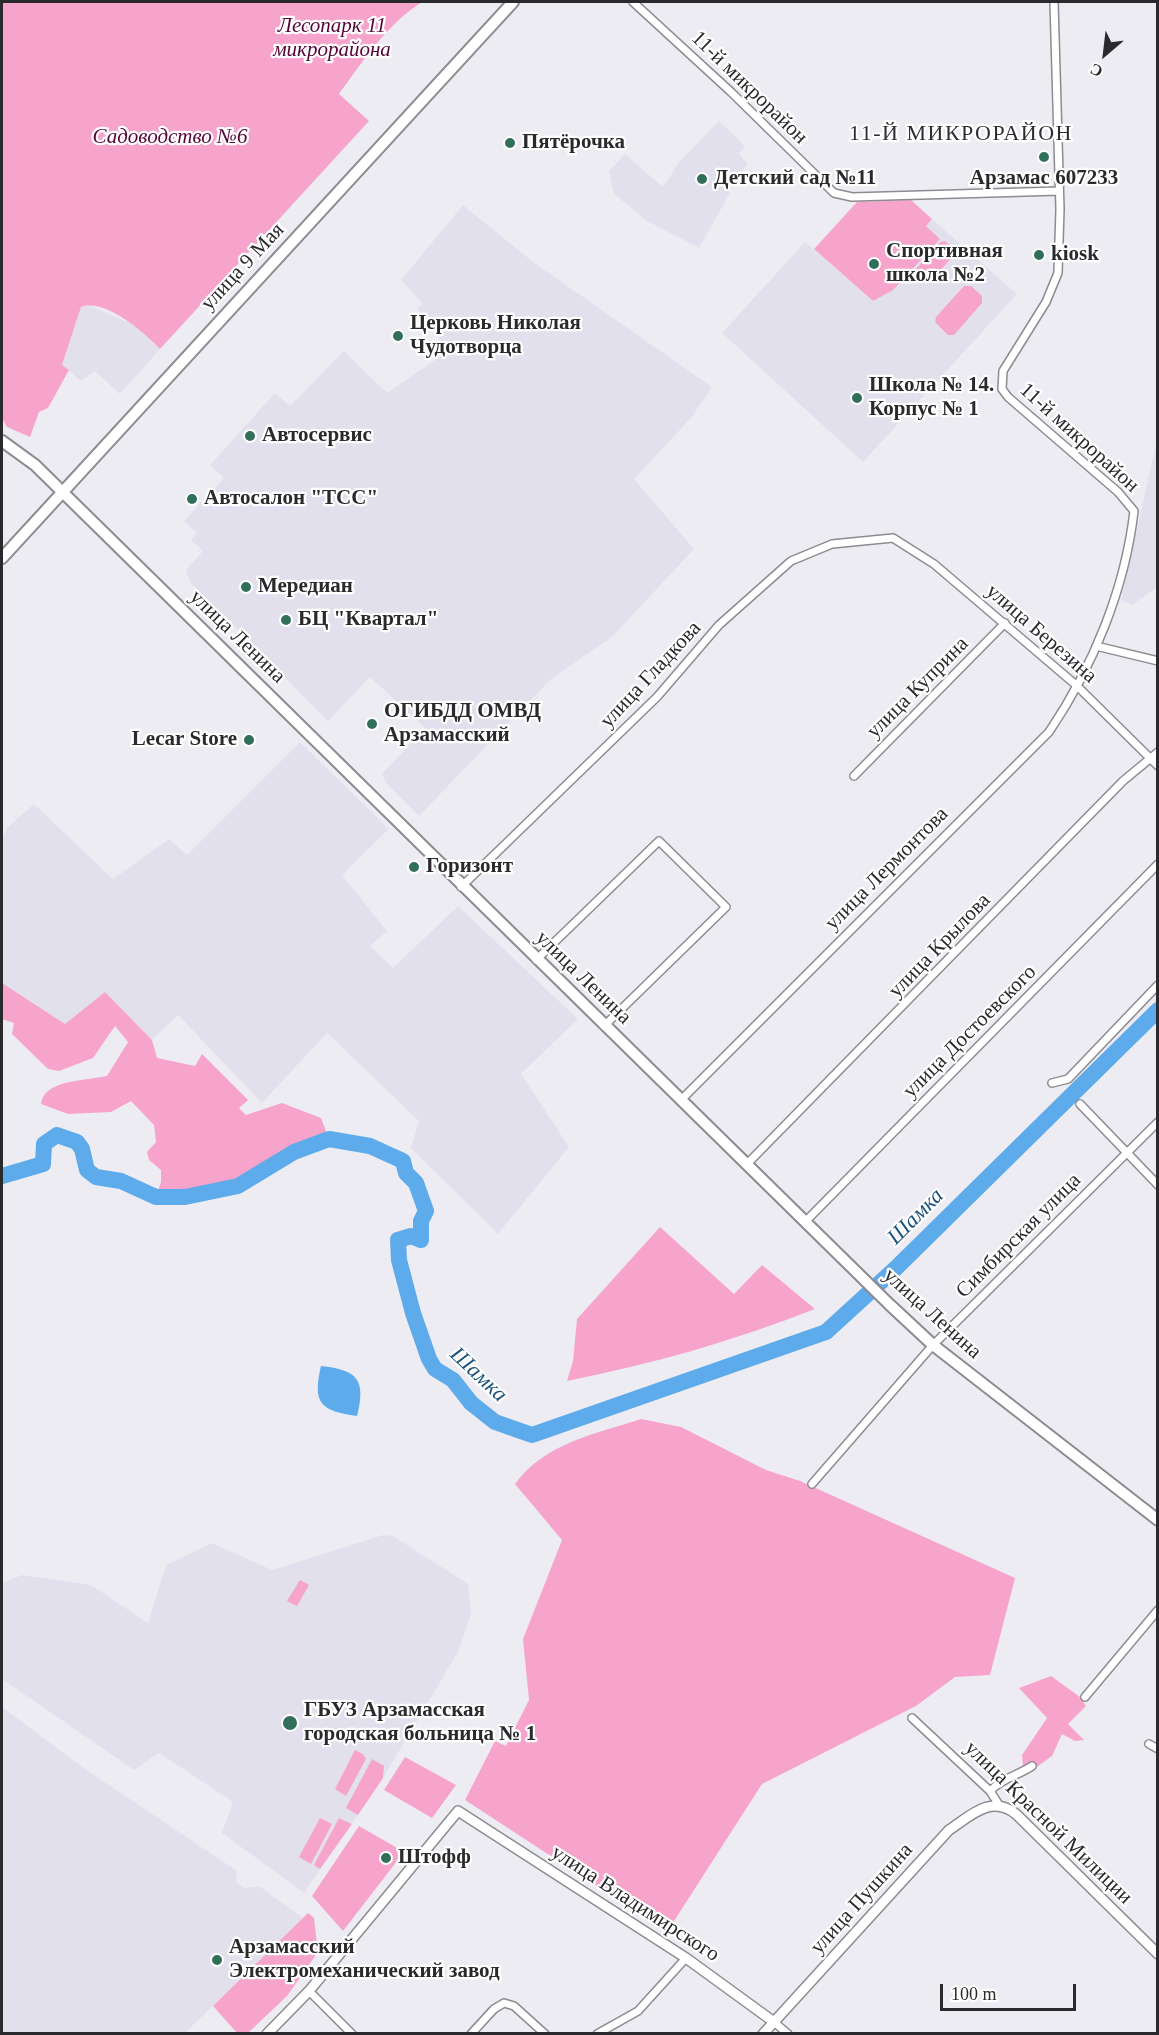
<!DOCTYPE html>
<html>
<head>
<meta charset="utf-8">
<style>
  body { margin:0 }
  #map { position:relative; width:1159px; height:2035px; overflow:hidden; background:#eeecf3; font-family:Georgia,serif }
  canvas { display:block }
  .frame { position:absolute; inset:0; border:3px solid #2a2a2c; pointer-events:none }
  .north { position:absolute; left:1075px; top:24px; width:60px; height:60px; -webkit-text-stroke:4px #fff; paint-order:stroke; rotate:208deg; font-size:16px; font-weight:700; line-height:24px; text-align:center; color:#2a2a2c }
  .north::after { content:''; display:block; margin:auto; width:21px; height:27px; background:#2a2a2c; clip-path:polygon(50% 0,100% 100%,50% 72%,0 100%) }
  .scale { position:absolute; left:940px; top:1984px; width:136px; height:27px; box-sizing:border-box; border:3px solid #2a2a2c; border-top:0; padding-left:8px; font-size:18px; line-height:21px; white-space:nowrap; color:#2a2a2c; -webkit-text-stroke:4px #fff; paint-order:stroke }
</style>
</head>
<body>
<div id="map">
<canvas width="1159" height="2035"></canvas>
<div class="frame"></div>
<div class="north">С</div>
<div class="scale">100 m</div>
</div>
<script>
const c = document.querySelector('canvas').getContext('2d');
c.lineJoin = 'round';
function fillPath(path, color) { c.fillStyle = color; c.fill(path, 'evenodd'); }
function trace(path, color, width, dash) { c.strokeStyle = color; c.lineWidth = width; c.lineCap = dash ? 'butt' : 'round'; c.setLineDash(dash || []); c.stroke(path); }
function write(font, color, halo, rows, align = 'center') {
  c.font = font + ' Georgia,serif'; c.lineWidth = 4.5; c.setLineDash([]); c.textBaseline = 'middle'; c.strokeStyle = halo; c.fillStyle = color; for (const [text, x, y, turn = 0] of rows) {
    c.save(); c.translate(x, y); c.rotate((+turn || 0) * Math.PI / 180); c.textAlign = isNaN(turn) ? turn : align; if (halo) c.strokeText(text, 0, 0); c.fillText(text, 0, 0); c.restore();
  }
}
fillPath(new Path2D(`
  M 719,121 L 745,146 L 739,154 L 748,164 L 730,187 L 729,195 L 699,248 L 647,221 L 614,194 L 609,171 L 625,154 L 663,187 L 680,161 Z
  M 463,205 L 533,262 L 712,387 L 691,418 L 634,479 L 694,549 L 612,637 L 551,679 L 419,816 L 388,785 L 382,774 L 425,728 L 370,677 L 328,721 L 190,582 L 186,570 L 203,551 L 191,540 L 197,533 L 184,521 L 224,478 L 210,465 L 275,393 L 290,406 L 344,351 L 387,393 L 435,360 L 439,337 L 417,309 L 423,304 L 401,280 Z
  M 932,219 L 1017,294 L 863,462 L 722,333 L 805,242 L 873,301 L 940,239 L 926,226 Z
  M 88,305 L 137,326 L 160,349 L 120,394 L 95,371 L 81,381 L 62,365 L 81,307 Z
  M 1157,440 L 1157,587 L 1132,605 L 1121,600 Z
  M 300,742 L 389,829 L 342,875 L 387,931 L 370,946 L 393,968 L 458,906 L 578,1019 L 521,1074 L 569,1147 L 498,1234 L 411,1148 L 419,1121 L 327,1033 L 262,1103 L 178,1015 L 152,1040 L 105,992 L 65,1024 L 2,983 L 2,837 L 9,826 L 34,804 L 113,879 L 169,839 L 187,855 Z
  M 383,1535 L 393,1536 L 468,1584 L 471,1614 L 458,1652 L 383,1778 L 304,1893 L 222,1833 L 233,1802 L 159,1753 L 134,1770 L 2,1679 L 2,1583 L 22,1575 L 91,1585 L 148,1623 L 166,1565 L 212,1543 L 272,1570 Z
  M 2,1707 L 85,1769 L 237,1871 L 236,1882 L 245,1888 L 259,1886 L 303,1918 L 185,2033 L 2,2033 Z`), '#e3e0ee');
fillPath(new Path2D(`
  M 2,2 L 422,2 C 386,25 364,60 339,94 L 369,121 L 160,349 C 145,333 105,298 81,307 L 62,365 L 69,370 L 48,408 L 39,412 L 30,437 L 7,427 L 2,418 Z
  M 911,200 L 932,219 L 926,226 L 940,239 L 893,290 L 873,301 L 814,249 L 857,202 Z
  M 945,241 L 954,249 L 954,255 L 931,281 L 925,283 L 916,274 L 916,269 L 940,242 Z
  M 964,286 L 971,286 L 982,296 L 982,303 L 954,335 L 948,335 L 935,322 L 936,317 Z
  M 2,983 L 65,1024 L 105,992 L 152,1040 L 157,1058 L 195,1066 L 202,1054 L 248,1100 L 239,1108 L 246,1115 L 282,1103 L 321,1118 L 329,1139 L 294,1152 L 238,1186 L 185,1197 L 156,1197 L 161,1182 L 161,1170 L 149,1160 L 147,1152 L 156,1142 L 154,1125 L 131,1101 L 111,1112 L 68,1114 L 41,1104 C 44,1079 86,1081 107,1076 L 128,1042 L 115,1026 L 93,1058 L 59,1071 L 48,1069 L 12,1034 L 14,1023 L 2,1019 Z
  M 660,1227 L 734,1294 L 762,1265 L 815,1309 C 734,1341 652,1364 567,1381 L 573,1361 L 577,1319 Z
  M 641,1419 L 681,1427 L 766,1470 L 800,1481 L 1015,1578 L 990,1675 L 955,1677 L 916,1706 L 762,1784 L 667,1932 L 465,1800 L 495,1741 L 506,1746 L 529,1700 L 523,1639 L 562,1540 L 515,1484 C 545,1443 595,1434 641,1419 Z
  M 300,1580 L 309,1585 L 297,1606 L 287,1601 Z
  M 1051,1676 L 1080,1697 L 1086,1706 L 1068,1724 L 1084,1740 L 1075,1741 L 1062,1734 L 1052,1756 L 1024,1776 L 1022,1755 L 1047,1718 L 1019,1688 Z
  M 355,1750 L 363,1754 L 366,1759 L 346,1796 L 335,1789 Z
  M 405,1757 L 456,1785 L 432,1818 L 384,1790 Z
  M 372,1759 L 384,1766 L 383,1778 L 358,1815 L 346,1808 Z
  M 320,1818 L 332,1824 L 311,1864 L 299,1857 Z
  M 339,1818 L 352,1824 L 320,1869 L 314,1865 Z
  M 359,1826 L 404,1852 L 343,1931 L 312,1896 Z
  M 308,1913 L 314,1918 L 318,1952 L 287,1996 L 248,2033 L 237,2033 L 213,2006 Z`), '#f6a4cc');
fillPath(new Path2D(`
  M 321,1366 C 358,1370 366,1380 357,1416 C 321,1411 312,1404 321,1366 Z`), '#5dabeb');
trace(new Path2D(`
  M 2,1176 L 43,1164 L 44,1144 L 57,1135 L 77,1142 L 82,1149 L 87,1170 L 96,1177 L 121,1181 L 156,1197 L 185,1197 L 238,1186 L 294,1152 L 329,1139 L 370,1146 L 403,1161 L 406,1173 L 416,1183 L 426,1211 L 421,1221 L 421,1240 L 411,1236 L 398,1240 L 399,1260 L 413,1313 L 429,1359 L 435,1369 L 453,1380 L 471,1403 L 495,1422 L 532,1435 L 826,1332 L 896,1268 L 1158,1010`), '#5dabeb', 16);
const minor = new Path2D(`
  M 633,2 L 731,92 L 834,193 L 852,197 L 1059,191
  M 1096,646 L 1158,661
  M 854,776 L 1005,623
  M 461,887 L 657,697 L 719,625 L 791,561 L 832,544 L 893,538 L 934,564 L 1076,685 L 1158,766
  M 536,960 L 659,841 L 726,907 L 604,1026
  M 1052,1083 L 1068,1079 L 1158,985
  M 681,1100 L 1049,732 C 1093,667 1125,589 1134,511 L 1118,492 L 1008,397 L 1002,389 L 1003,371 L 1046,302 L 1058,273 L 1060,209 L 1054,2
  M 1080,1104 L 1158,1185
  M 747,1164 L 1123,781 L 1158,752
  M 805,1222 L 1158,864
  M 812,1484 L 933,1345 L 1158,1122
  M 1085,1697 L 1158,1610
  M 912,1718 L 990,1791 L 999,1805
  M 1149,1744 L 1158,1749
  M 990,1791 C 1002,1778 1017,1776 1032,1766
  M 309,1991 L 352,2034
  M 774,2022 L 788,2034
  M 471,2034 L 494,2009 L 504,2003 L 514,2006 L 545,2034
  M 597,2034 L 638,2011 L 686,1958`);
const tertiary = new Path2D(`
  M 267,2034 L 309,1991 L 458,1811 L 686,1958 L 774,2022
  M 763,2034 L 949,1830 C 970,1816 991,1794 1016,1814 L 1158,1954`);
const secondary = new Path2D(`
  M 2,558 L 513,2`);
const primary = new Path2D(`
  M 2,441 L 35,465 L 890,1305 L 933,1345 L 1158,1520`);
trace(minor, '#8d8b91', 10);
trace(tertiary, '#8d8b91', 12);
trace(secondary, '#8d8b91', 14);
trace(primary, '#8d8b91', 14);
trace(minor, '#fff', 7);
trace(tertiary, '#fff', 9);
trace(secondary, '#fff', 10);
trace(primary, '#fff', 10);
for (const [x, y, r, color] of [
  [510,143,6,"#326f5a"],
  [1044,157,6,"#326f5a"],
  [702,179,6,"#326f5a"],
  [1039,255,6,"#326f5a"],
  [874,264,6,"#326f5a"],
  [398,336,6,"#326f5a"],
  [857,398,6,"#326f5a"],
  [250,436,6,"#326f5a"],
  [192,499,6,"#326f5a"],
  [246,587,6,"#326f5a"],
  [286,620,6,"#326f5a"],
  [372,724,6,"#326f5a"],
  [249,740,6,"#326f5a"],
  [414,867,6,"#326f5a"],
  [290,1723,8,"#326f5a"],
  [386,1858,6,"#326f5a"],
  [217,1960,6,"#326f5a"]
]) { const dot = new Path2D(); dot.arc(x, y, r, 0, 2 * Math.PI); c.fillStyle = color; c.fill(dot); trace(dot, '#fff', 2); }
write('italic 21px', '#560438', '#fff', [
  ["Лесопарк 11",332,26],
  ["микрорайона",332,50],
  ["Садоводство №6",170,137]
]);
write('21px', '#2a2a2c', '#fff', [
  ["11-й микрорайон",749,88,44],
  ["улица 9 Мая",243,267,-47],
  ["11-й микрорайон",1079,438,42],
  ["улица Березина",1041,634,41],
  ["улица Ленина",237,637,44],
  ["улица Гладкова",651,675,-47],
  ["улица Куприна",918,688,-45],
  ["улица Лермонтова",887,869,-45],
  ["улица Крылова",940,946,-46],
  ["улица Ленина",583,978,44],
  ["улица Достоевского",970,1032,-45],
  ["Симбирская улица",1019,1236,-45],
  ["улица Ленина",932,1314,42],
  ["улица Красной Милиции",1048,1823,44],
  ["улица Пушкина",862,1899,-48],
  ["улица Владимирского",635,1904,33]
]);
write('bold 21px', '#2a2a2c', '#fff', [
  ["Пятёрочка",522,143],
  ["Детский сад №11",714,179],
  ["Арзамас 607233",1044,179,"center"],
  ["Спортивная",886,252],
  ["школа №2",886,276],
  ["kiosk",1051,255],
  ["Церковь Николая",410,324],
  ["Чудотворца",410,348],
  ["Школа № 14.",869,386],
  ["Корпус № 1",869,410],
  ["Автосервис",262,436],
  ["Автосалон \"ТСС\"",204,499],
  ["Мередиан",258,587],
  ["БЦ \"Квартал\"",298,620],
  ["ОГИБДД ОМВД",384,712],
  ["Арзамасский",384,736],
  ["Lecar Store",237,740,"right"],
  ["Горизонт",426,867],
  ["ГБУЗ Арзамасская",304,1711],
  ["городская больница № 1",304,1735],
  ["Штофф",398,1858],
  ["Арзамасский",229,1948],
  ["Электромеханический завод",229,1972]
], 'left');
c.letterSpacing = '1.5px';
write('22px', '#2e2d32', '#fff', [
  ["11-Й МИКРОРАЙОН",961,134]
]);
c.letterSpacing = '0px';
write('italic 22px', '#1b537d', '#fff', [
  ["Шамка",916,1217,-45],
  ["Шамка",478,1375,43]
]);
</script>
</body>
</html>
